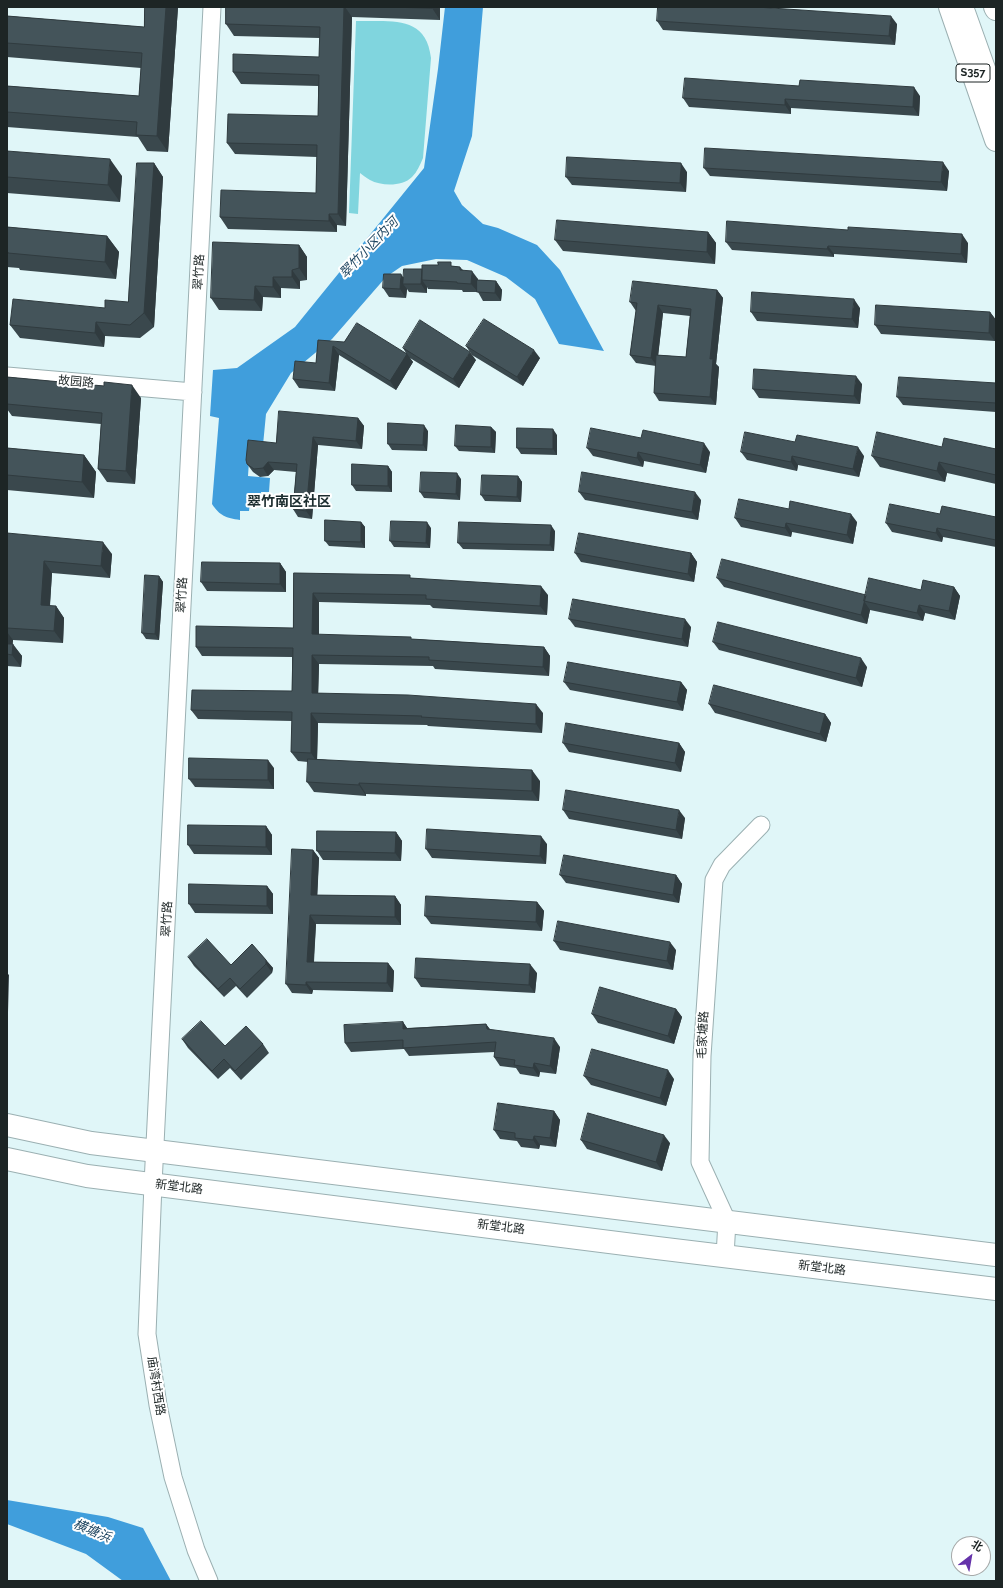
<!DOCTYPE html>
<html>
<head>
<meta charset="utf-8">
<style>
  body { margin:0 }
  #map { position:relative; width:1003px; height:1588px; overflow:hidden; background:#e0f6f8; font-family:Raleway,"Noto Sans SC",sans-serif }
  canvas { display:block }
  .frame { position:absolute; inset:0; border:8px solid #1d2525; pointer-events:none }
  .north { position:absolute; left:951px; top:1536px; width:40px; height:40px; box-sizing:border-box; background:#fff; border:1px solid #a5a8a8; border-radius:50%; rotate:31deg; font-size:11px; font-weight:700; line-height:16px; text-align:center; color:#1d2525 }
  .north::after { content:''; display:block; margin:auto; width:14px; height:18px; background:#6533aa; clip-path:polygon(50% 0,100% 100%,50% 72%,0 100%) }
</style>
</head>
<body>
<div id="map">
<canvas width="1003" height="1588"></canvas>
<div class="frame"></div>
<div class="north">北</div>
</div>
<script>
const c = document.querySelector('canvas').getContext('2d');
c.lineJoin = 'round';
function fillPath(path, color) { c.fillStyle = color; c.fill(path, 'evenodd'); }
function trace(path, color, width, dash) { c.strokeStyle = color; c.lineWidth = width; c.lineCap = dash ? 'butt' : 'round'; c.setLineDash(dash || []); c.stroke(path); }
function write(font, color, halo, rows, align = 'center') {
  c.font = font + ' Raleway,"Noto Sans SC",sans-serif'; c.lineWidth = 4; c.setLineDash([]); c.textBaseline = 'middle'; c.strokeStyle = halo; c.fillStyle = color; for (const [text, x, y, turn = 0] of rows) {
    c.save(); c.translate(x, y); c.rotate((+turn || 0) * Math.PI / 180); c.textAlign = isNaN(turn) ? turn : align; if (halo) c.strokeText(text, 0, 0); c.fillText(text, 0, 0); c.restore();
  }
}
fillPath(new Path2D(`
  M 356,21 C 390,22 426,14 431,58 L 423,158 C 420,165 417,172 412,177 C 402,187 381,186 370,180 C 366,178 363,175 360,173 L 358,214 L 349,213 Z`), '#80d5de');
fillPath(new Path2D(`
  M 445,7 L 483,7 L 472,136 L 454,191 L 462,205 L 483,224 L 498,228 L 537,245 L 560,270 L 604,351 L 559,344 L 535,299 L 506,277 L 467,260 L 436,259 L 402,266 L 386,277 L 332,339 L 291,373 L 266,414 L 263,445 L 250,446 L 248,476 L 270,478 L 269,492 L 261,492 L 260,502 L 250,502 L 249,511 L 240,511 L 240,520 C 226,518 220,516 212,504 L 219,418 L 210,416 L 213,370 L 237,368 L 295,327 L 424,168 L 438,69 Z
  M 7,1500 L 108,1517 L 143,1528 L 171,1581 L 123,1581 L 86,1554 L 7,1524 Z`), '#409edc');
const minor = new Path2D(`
  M 7,376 L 193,392
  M 725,1256 L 727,1221 L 700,1162 L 702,1056 L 714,880 L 722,865 L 761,825
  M 209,1581 L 196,1550 L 173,1477 L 158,1405 L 147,1334 L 153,1184 L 212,7`);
const major = new Path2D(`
  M 950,7 L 996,140
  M 7,1125 L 91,1143 L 996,1255
  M 7,1159 L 87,1176 L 657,1248 L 996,1289`);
const highway = new Path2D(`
  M 962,7 L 996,102
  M 995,7 L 996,9`);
trace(minor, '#9bb0b2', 19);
trace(major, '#9bb0b2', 24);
trace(highway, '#9bb0b2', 24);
trace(minor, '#fff', 17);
trace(major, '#fff', 22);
trace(highway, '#fff', 22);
fillPath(new Path2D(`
  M 145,7 L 178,7 L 168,152 L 147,151 L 138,137 L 7,127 L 7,86 L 139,96 L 141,68 L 7,57 L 7,16 L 144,27 Z
  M 226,7 L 440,7 L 440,20 L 352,17 L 346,226 L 337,225 L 337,232 L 228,229 L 220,217 L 316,193 L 317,157 L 235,154 L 227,143 L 318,116 L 318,86 L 241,84 L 233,72 L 319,57 L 320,38 L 234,36 L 226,24 Z
  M 657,21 L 897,24 L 895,45 L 663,30 Z
  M 920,96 L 919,116 L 791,108 L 791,114 L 689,107 L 683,98 Z
  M 7,151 L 122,176 L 120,202 L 7,193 Z
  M 154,163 L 163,177 L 154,327 L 140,338 L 105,336 L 104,347 L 20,338 L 10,325 L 105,308 L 128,302 Z
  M 704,168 L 949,171 L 947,191 L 710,176 Z
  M 687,172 L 686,192 L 572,185 L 566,177 Z
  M 7,227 L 107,236 L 119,252 L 116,279 L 20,270 L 19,268 L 7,267 Z
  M 708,232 L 716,243 L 715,264 L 563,251 L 555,240 Z
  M 726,242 L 968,243 L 967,263 L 834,254 L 834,257 L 732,250 Z
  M 299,245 L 307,257 L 307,280 L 300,281 L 300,289 L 281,288 L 281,298 L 263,297 L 262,311 L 219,310 L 211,298 Z
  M 454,266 L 460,267 L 463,270 L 478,279 L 478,280 L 496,281 L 502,290 L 501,301 L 483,301 L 478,292 L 463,292 L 462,290 L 428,289 L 427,287 L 427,293 L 409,292 L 407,289 L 406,298 L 389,297 L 383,288 L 403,277 L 422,270 Z
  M 717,290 L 723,298 L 716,364 L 719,367 L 716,405 L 659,401 L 654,393 L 656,366 L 636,363 L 630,355 L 636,311 L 630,302 ZM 663,313 L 690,316 L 686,357 L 658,355 Z
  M 860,308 L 858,328 L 757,321 L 751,312 Z
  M 990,312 L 996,320 L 995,341 L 881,334 L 875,325 Z
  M 318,340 L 406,353 L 403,348 L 476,360 L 459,388 L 410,358 L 413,362 L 396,390 L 339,355 L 335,391 L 299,388 L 293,379 L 316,363 Z
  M 466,346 L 540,358 L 523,386 L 472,355 Z
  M 7,377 L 104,386 L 141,398 L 135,484 L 107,482 L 98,469 L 101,424 L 12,416 L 7,409 Z
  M 996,383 L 996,412 L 903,405 L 897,397 Z
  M 862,384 L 860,404 L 759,398 L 753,389 Z
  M 358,418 L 364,426 L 362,449 L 318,445 L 312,519 L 298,517 L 293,509 L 296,472 L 274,470 L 268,476 L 260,477 L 253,472 L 247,464 L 276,443 Z
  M 491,427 L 496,432 L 495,453 L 459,451 L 455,446 Z
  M 428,431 L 427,451 L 392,450 L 388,444 Z
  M 557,435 L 557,455 L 521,454 L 517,448 Z
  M 942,447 L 996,449 L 996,484 L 947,473 L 945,482 L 880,467 L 872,456 Z
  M 7,448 L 84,455 L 96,472 L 94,498 L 7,490 Z
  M 587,448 L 710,452 L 706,473 L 644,461 L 643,467 L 593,456 Z
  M 741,452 L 864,456 L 859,477 L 798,465 L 797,471 L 747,460 Z
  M 388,466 L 392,472 L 392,492 L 356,491 L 352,485 Z
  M 518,476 L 522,482 L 521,502 L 485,501 L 481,495 Z
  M 461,479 L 460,500 L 424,498 L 420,492 Z
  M 579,492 L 701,500 L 698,520 L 585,500 Z
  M 940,514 L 996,517 L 996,547 L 943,537 L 942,542 L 892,532 L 886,523 Z
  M 735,518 L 857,522 L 853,544 L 792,532 L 791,537 L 741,527 Z
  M 361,522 L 365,527 L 365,548 L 329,546 L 325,541 Z
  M 431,528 L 430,548 L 394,547 L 390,541 Z
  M 555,531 L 554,551 L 463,549 L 458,543 Z
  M 7,533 L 112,554 L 110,578 L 52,573 L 50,606 L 56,606 L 64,618 L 63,643 L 13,640 L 12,644 L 22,656 L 21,667 L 7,666 Z
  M 575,553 L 691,553 L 697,562 L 694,582 L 581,562 Z
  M 280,563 L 286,572 L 286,592 L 207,591 L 201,582 Z
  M 294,573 L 413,578 L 548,595 L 547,615 L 433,608 L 430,605 L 319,602 L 319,635 L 413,639 L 544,647 L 550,656 L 549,676 L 435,669 L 433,666 L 319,664 L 318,693 L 543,713 L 542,733 L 428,726 L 427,725 L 318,723 L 317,759 L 540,781 L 539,801 L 366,794 L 366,796 L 314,792 L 307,782 L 308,762 L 298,761 L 291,752 L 292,721 L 198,719 L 191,710 L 292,691 L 292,657 L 202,656 L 196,647 L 293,628 Z
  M 159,576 L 163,582 L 159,640 L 146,639 L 142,633 Z
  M 717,578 L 866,596 L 954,587 L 960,596 L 955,620 L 925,613 L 923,621 L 870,610 L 867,624 L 724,587 Z
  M 569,619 L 691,627 L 688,647 L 575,627 Z
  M 713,642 L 867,667 L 862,687 L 719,650 Z
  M 564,682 L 681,682 L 687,690 L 683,711 L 570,690 Z
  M 709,704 L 825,714 L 831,723 L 826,742 L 715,713 Z
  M 563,743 L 679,743 L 685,752 L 681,772 L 569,752 Z
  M 274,768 L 274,789 L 195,787 L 189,779 Z
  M 563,810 L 685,818 L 682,839 L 569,819 Z
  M 266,826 L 272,835 L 272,855 L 194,854 L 188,845 Z
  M 396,832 L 402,841 L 401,861 L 323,860 L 317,851 Z
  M 547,844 L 546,864 L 432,858 L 426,849 Z
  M 313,850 L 319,858 L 317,895 L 395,896 L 401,905 L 401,925 L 316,924 L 314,962 L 388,963 L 394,971 L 393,992 L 313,990 L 312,994 L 292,993 L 286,984 Z
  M 560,875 L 676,875 L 682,884 L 679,903 L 566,883 Z
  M 267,886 L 273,894 L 273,914 L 195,913 L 189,904 Z
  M 537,902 L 544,911 L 542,931 L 431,924 L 425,916 Z
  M 554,941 L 676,950 L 673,970 L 560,950 Z
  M 252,944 L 273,968 L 272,973 L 247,998 L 236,986 L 224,997 L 194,966 L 188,957 L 231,965 Z
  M 537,973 L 535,993 L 421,987 L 415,978 Z
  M 676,1009 L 682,1017 L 674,1044 L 598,1023 L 592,1014 Z
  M 403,1022 L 407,1028 L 486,1024 L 490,1030 L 560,1047 L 556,1074 L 540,1072 L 539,1077 L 520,1074 L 516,1068 L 500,1066 L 494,1057 L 495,1052 L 409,1056 L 404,1049 L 351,1052 L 345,1043 Z
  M 182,1039 L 225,1046 L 263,1044 L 269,1053 L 241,1080 L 230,1068 L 218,1079 L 188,1048 Z
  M 584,1076 L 674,1079 L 666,1106 L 591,1085 Z
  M 554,1111 L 560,1120 L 556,1147 L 540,1145 L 539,1149 L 521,1147 L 517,1141 L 500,1139 L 494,1130 Z
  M 581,1140 L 670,1143 L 662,1171 L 587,1149 Z`), '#3a484d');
fillPath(new Path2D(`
  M 166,7 L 178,7 L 168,152 L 157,136 Z
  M 344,7 L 345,7 L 352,17 L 346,226 L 338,214 Z
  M 432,7 L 440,7 L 440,20 L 432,8 Z
  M 891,16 L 897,24 L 895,45 L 889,36 Z
  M 914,87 L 920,96 L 919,116 L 913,107 Z
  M 785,99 L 791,108 L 791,114 L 785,105 Z
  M 110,159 L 122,176 L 120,202 L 108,185 Z
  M 943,162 L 949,171 L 947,191 L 941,182 Z
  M 154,163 L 163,177 L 154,327 L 144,313 Z
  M 681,163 L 687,172 L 686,192 L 680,183 Z
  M 329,214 L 337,225 L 337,232 L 329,221 Z
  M 708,232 L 716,243 L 715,264 L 707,252 Z
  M 962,234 L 968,243 L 967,263 L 961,254 Z
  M 107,236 L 119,252 L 116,279 L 105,262 Z
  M 299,245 L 307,257 L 307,280 L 299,268 Z
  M 828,246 L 834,254 L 834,257 L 827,249 Z
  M 422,269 L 428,278 L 422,280 L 427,287 L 427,293 L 421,284 Z
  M 292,270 L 300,281 L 300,289 L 292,277 Z
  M 472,271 L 478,279 L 478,292 L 471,284 Z
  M 401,274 L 407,283 L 403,284 L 407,289 L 406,298 L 400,289 Z
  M 273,277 L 281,288 L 281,298 L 273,287 Z
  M 496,281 L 502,290 L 501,301 L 495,293 Z
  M 255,286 L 263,297 L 262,311 L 254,300 Z
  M 717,290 L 723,298 L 716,364 L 719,367 L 716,405 L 710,397 L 710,359 Z
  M 854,299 L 860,308 L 858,328 L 852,319 Z
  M 658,305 L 663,313 L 657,366 L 651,358 Z
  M 990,312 L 996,320 L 995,341 L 989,333 Z
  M 96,322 L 105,336 L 104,347 L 95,333 Z
  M 333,346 L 339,355 L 335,391 L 329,383 Z
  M 534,350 L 540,358 L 523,386 L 517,377 Z
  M 470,352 L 476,360 L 459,388 L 453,379 Z
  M 407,354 L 413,362 L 396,390 L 390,381 Z
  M 856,376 L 862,384 L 860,404 L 854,396 Z
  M 132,385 L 141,398 L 135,484 L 126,471 Z
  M 358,418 L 364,426 L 362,449 L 356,441 Z
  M 424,425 L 428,431 L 427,451 L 423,445 Z
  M 491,427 L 496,432 L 495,453 L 491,447 Z
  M 553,429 L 557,435 L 557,455 L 553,449 Z
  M 313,437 L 318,445 L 312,519 L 306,511 Z
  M 704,443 L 710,452 L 706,473 L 700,465 Z
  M 858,447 L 864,456 L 859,477 L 853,469 Z
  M 638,452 L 644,461 L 643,467 L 637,458 Z
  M 84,455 L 96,472 L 94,498 L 82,482 Z
  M 792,456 L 798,465 L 797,471 L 791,462 Z
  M 268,462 L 274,470 L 268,476 L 263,468 Z
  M 939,462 L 947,473 L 945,482 L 937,471 Z
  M 388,466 L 392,472 L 392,492 L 388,486 Z
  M 457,473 L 461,479 L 460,500 L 456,494 Z
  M 518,476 L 522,482 L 521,502 L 517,497 Z
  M 695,492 L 701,500 L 698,520 L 692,512 Z
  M 851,514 L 857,522 L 853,544 L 847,535 Z
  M 361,522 L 365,527 L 365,548 L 361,542 Z
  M 427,522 L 431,528 L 430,548 L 426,543 Z
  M 786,523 L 792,532 L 791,537 L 785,528 Z
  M 551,525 L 555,531 L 554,551 L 550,545 Z
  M 937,528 L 943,537 L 942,542 L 936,533 Z
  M 103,542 L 112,554 L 110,578 L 101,566 Z
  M 691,553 L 697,562 L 694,582 L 688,574 Z
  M 44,561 L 52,573 L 49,617 L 41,605 Z
  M 280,563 L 286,572 L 286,592 L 280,584 Z
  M 159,576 L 163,582 L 159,640 L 155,634 Z
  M 541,586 L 548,595 L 547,615 L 540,606 Z
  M 954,587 L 960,596 L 955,620 L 949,611 Z
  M 313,593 L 319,602 L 319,644 L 312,634 Z
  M 864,601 L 870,610 L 867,624 L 861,615 Z
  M 919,605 L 925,613 L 923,621 L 917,613 Z
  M 56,606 L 64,618 L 63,643 L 54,631 Z
  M 685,619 L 691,627 L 688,647 L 682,639 Z
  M 7,632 L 13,640 L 12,655 L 7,649 Z
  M 13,644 L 22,656 L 21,667 L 12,655 Z
  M 544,647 L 550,656 L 549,676 L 543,667 Z
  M 312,655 L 319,664 L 318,702 L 312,693 Z
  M 861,658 L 867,667 L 862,687 L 856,678 Z
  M 681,682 L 687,690 L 683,711 L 677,702 Z
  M 536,704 L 543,713 L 542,733 L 536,724 Z
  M 311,713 L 318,723 L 317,762 L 311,753 Z
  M 825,714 L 831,723 L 826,742 L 820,734 Z
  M 679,743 L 685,752 L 681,772 L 675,763 Z
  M 268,760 L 274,768 L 274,789 L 268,780 Z
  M 532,770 L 540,781 L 539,801 L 532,791 Z
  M 359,783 L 366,794 L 366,796 L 359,785 Z
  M 679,810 L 685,818 L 682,839 L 676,830 Z
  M 266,826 L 272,835 L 272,855 L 266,847 Z
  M 396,832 L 402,841 L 401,861 L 395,853 Z
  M 541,836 L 547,844 L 546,864 L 540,856 Z
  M 313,850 L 319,858 L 317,904 L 311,895 Z
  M 676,875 L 682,884 L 679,903 L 673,895 Z
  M 267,886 L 273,894 L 273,914 L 267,906 Z
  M 395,896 L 401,905 L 401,925 L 395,917 Z
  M 537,902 L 544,911 L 542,931 L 536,922 Z
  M 310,915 L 316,924 L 313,970 L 307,962 Z
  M 670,942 L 676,950 L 673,970 L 667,961 Z
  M 266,960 L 273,968 L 272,973 L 266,964 Z
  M 388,963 L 394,971 L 393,992 L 387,983 Z
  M 530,964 L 537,973 L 535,993 L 529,985 Z
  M 7,973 L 9,975 L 8,1012 L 7,1010 Z
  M 306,982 L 313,990 L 312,994 L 306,985 Z
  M 676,1009 L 682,1017 L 674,1044 L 668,1036 Z
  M 403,1022 L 409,1031 L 403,1029 Z
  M 486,1024 L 493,1033 L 487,1029 Z
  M 554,1038 L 560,1047 L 556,1074 L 550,1066 Z
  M 534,1063 L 540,1072 L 539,1077 L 533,1068 Z
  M 668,1070 L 674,1079 L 666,1106 L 660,1098 Z
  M 554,1111 L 560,1120 L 556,1147 L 550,1138 Z
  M 664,1135 L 670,1143 L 662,1171 L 656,1162 Z
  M 534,1136 L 540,1145 L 539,1149 L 533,1140 Z`), '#303b3f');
const building = new Path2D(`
  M 145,7 L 166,7 L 157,136 L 136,135 L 137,122 L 7,112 L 7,86 L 139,96 L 142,53 L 7,43 L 7,16 L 144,27 Z
  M 226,7 L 344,7 L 338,214 L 329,214 L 329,221 L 220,217 L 221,190 L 316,193 L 317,145 L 227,143 L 228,114 L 318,116 L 319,75 L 233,72 L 233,54 L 319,57 L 320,27 L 226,24 Z
  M 391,7 L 432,7 L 432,8 Z
  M 658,7 L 756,7 L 891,16 L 889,36 L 657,21 Z
  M 685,78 L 799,86 L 800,80 L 914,87 L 913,107 L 785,99 L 785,105 L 683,98 Z
  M 705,148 L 943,162 L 941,182 L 704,168 Z
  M 7,151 L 110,159 L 108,185 L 7,177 Z
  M 567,157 L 681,163 L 680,183 L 566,177 Z
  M 137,163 L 154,163 L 144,313 L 130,325 L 96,322 L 95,333 L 10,325 L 13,299 L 105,308 L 105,300 L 128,302 Z
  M 557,220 L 708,232 L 707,252 L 555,240 Z
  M 727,221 L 848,230 L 848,227 L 962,234 L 961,254 L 828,246 L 827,249 L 726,242 Z
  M 7,227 L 107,236 L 105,262 L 8,253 L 8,252 L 7,252 Z
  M 213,242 L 299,245 L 299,268 L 292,270 L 292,277 L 273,277 L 273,287 L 255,286 L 254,300 L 211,298 Z
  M 438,262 L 451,262 L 451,266 L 460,267 L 460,270 L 472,271 L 471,284 L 457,283 L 457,282 L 422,280 L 422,265 L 438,265 Z
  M 404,269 L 422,269 L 421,284 L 403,284 Z
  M 384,274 L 401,274 L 400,289 L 383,288 Z
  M 477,280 L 496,281 L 495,293 L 477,292 Z
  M 633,281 L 717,290 L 710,359 L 713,359 L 710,397 L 654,393 L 656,355 L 686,357 L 691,309 L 658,305 L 651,358 L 630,355 L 637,303 L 630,302 Z
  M 752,292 L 854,299 L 852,319 L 751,312 Z
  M 876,305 L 990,312 L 989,333 L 875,325 Z
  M 484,319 L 534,350 L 517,377 L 466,346 Z
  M 420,320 L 470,352 L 453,379 L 403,348 Z
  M 357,323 L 407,354 L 390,381 L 333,346 L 329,383 L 293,379 L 295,361 L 316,363 L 318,340 L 344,342 Z
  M 754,369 L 856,376 L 854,396 L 753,389 Z
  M 7,377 L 104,386 L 104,382 L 132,385 L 126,471 L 98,469 L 102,413 L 7,404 Z
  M 899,377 L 996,383 L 996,403 L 897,397 Z
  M 279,411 L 358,418 L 356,441 L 313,437 L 306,511 L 293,509 L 297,464 L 268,462 L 263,468 L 254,469 L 247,464 L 246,460 L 248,440 L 276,443 Z
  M 388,423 L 424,425 L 423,445 L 388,444 Z
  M 456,425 L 491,427 L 491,447 L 455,446 Z
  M 517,428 L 553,429 L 553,449 L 517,448 Z
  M 591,428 L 641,438 L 643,430 L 704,443 L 700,465 L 638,452 L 637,458 L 587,448 Z
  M 745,432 L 795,442 L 797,435 L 858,447 L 853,469 L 792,456 L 791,462 L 741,452 Z
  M 877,432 L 942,447 L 944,438 L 996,449 L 996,475 L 939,462 L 937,471 L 872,456 Z
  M 7,448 L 84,455 L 82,482 L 7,475 Z
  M 352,464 L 388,466 L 388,486 L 352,485 Z
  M 421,472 L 457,473 L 456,494 L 420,492 Z
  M 582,472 L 695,492 L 692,512 L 579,492 Z
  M 482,475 L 518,476 L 517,497 L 481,495 Z
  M 739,499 L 789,509 L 790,501 L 851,514 L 847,535 L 786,523 L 785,528 L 735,518 Z
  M 890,504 L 940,514 L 942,506 L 996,517 L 996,540 L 937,528 L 936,533 L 886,523 Z
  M 325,520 L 361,522 L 361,542 L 325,541 Z
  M 391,521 L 427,522 L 426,543 L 390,541 Z
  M 459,522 L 551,525 L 550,545 L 458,543 Z
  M 7,533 L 103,542 L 101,566 L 44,561 L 41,605 L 56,606 L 54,631 L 7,628 Z
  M 579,533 L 691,553 L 688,574 L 575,553 Z
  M 722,559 L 866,595 L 861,615 L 717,578 Z
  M 202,562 L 280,563 L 280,584 L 201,582 Z
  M 294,573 L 410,575 L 410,578 L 541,586 L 540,606 L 426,599 L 426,595 L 313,593 L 312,634 L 411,637 L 411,639 L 544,647 L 543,667 L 429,660 L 429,657 L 312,655 L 312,693 L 408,695 L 536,704 L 536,724 L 421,717 L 422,716 L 311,713 L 311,753 L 291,752 L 292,712 L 191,710 L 192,690 L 292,691 L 293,648 L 196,647 L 196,626 L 293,628 Z
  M 145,575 L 159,576 L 155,634 L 142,633 Z
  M 869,578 L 921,590 L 923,580 L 954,587 L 949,611 L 919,605 L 917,613 L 864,601 Z
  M 573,599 L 685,619 L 682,639 L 569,619 Z
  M 718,622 L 861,658 L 856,678 L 713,642 Z
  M 7,644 L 13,644 L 12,655 L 7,654 Z
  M 568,662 L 681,682 L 677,702 L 564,682 Z
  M 714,685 L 825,714 L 820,734 L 709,704 Z
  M 566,723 L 679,743 L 675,763 L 563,743 Z
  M 189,758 L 268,760 L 268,780 L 189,779 Z
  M 308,759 L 532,770 L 532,791 L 359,783 L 359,785 L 307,782 Z
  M 566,790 L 679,810 L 676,830 L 563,810 Z
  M 188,825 L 266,826 L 266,847 L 188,845 Z
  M 427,829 L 541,836 L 540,856 L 426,849 Z
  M 317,831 L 396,832 L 395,853 L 317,851 Z
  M 292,849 L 313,850 L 311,895 L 395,896 L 395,917 L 310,915 L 307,962 L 388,963 L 387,983 L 306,982 L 306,985 L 286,984 Z
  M 564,855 L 676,875 L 673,895 L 560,875 Z
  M 189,884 L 267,886 L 267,906 L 189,904 Z
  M 426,896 L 537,902 L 536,922 L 425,916 Z
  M 558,921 L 670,942 L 667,961 L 554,941 Z
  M 207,939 L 231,965 L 252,944 L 266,960 L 266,964 L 240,989 L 230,978 L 218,989 L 188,957 Z
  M 416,958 L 530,964 L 529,985 L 415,978 Z
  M 600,987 L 676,1009 L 668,1036 L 592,1014 Z
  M 201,1021 L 225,1046 L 246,1026 L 263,1044 L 235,1071 L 224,1059 L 212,1071 L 182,1039 Z
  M 403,1022 L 403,1029 L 486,1024 L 487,1029 L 554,1038 L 550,1066 L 534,1063 L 533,1068 L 514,1065 L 515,1060 L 494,1057 L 496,1042 L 403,1048 L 403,1040 L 345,1043 L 344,1025 Z
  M 592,1049 L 668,1070 L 660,1098 L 584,1076 Z
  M 498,1103 L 554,1111 L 550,1138 L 534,1136 L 533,1140 L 515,1138 L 515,1133 L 494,1130 Z
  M 588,1113 L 664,1135 L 656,1162 L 581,1140 Z`);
fillPath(building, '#44545a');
trace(building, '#303b3f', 1);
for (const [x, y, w] of [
  [973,73,34]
]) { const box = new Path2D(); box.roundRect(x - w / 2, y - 9, w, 18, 3); c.fillStyle = '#fff'; c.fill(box); trace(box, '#1d2525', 1); }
write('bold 11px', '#1d2525', null, [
  ["S357",973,73]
]);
write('12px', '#1d2525', '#fff', [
  ["翠竹路",199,272,-87],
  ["故园路",76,382,5],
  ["翠竹路",182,595,-87],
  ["翠竹路",167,919,-87],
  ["毛家塘路",703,1035,-87],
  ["新堂北路",179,1187,7],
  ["新堂北路",501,1227,7],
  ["新堂北路",822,1268,7],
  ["庙湾村西路",156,1386,81]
]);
write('italic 13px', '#1f4560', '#fff', [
  ["翠竹小区内河",369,248,-46],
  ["横塘浜",92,1531,23]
]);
write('bold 14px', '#1c2d2f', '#fff', [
  ["翠竹南区社区",289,502]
]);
</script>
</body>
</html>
